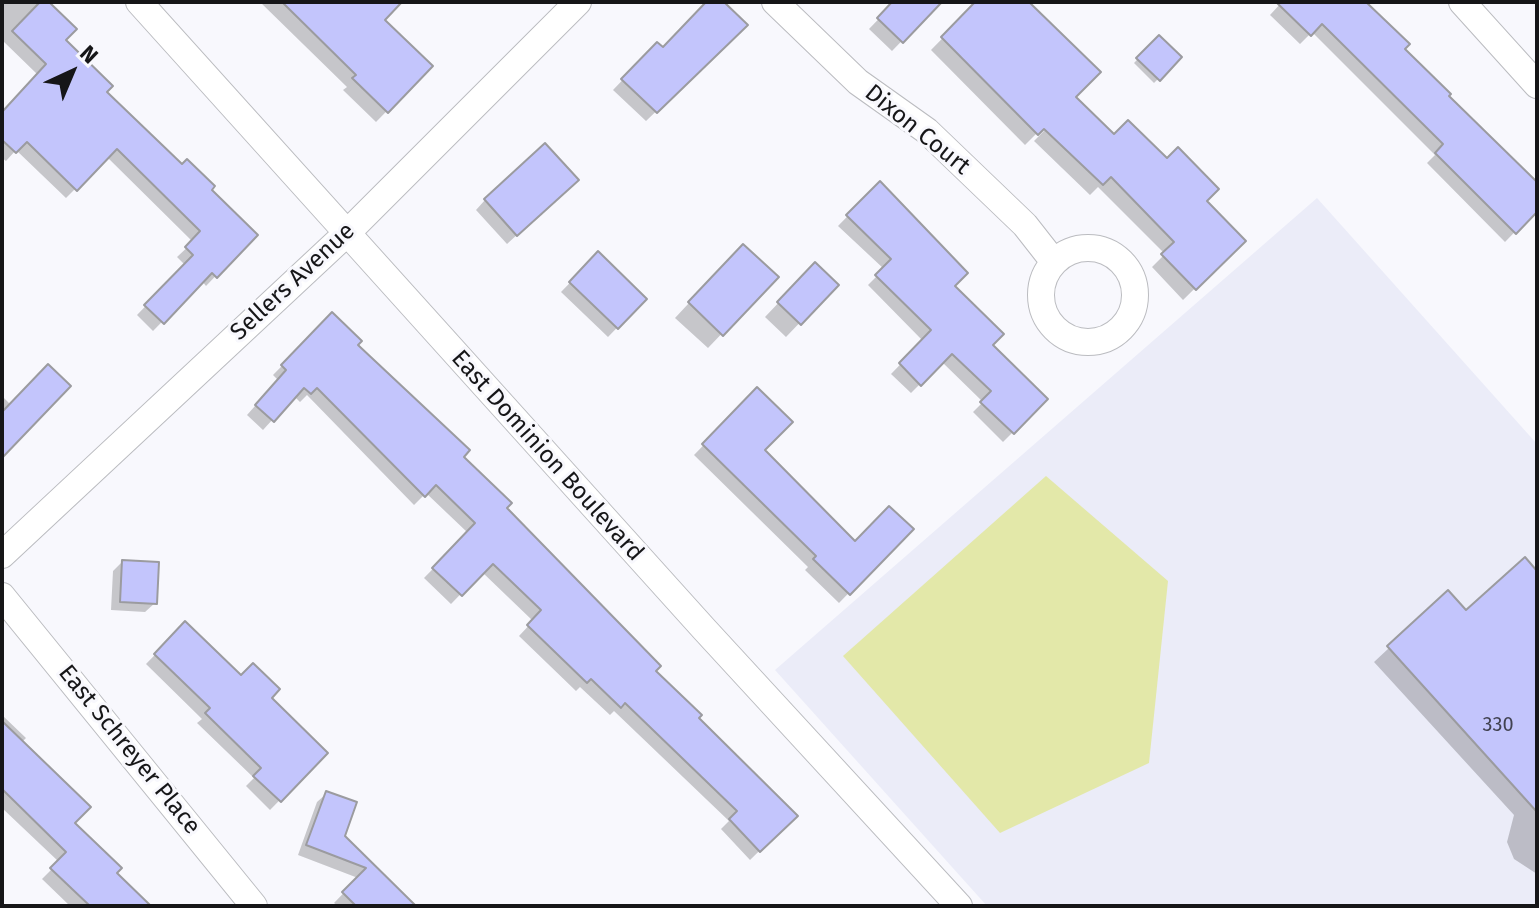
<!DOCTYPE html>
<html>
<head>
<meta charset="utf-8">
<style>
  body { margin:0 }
  #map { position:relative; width:1539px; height:908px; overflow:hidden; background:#f8f8fd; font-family:"Fira Sans",sans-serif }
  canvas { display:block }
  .frame { position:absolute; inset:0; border:4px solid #161618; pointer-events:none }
  .north { position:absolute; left:32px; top:32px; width:80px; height:80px; -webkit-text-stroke:6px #f8f8fd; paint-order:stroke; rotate:44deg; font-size:22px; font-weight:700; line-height:32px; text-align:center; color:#161618 }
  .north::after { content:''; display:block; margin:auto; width:28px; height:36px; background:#161618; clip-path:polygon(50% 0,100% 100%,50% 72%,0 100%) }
</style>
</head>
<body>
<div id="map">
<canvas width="1539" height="908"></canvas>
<div class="frame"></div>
<div class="north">N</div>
</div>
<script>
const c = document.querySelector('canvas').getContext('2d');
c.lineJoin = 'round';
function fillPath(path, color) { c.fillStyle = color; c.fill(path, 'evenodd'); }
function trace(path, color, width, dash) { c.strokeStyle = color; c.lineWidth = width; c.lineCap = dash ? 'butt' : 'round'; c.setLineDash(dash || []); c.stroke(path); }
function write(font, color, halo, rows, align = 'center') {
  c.font = font + ' "Fira Sans",sans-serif'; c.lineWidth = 6; c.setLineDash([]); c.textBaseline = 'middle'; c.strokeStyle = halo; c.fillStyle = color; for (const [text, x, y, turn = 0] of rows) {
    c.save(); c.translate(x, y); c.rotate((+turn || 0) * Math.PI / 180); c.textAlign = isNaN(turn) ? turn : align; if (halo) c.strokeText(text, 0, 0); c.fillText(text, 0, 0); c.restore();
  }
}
fillPath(new Path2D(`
  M 1317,198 L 1537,444 L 1537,906 L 987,906 L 775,670 Z`), '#ebecf8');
fillPath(new Path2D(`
  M 1046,476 L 1168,581 L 1149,763 L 1000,833 L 843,656 Z`), '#e3e8a9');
fillPath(new Path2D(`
  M 2,2 L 47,2 L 63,40 L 104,92 L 255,235 L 206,286 L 202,281 L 153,331 L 137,315 L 185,265 L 177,257 L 193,242 L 107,157 L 66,198 L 16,150 L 6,161 L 2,158 L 2,114 L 38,75 L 2,40 Z
  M 260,2 L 399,2 L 382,20 L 430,67 L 376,122 L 343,90 L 347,87 Z
  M 709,2 L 722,2 L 746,25 L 646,121 L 613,90 L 657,44 L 663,49 Z
  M 895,2 L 920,2 L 930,12 L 892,51 L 869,29 Z
  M 978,2 L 1026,2 L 1073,97 L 1114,137 L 1204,202 L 1243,241 L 1183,300 L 1152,267 L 1165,254 L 1098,187 L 1090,195 L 1034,141 L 1052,123 L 1050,120 L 1025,145 L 931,50 Z
  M 1282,2 L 1346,2 L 1402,49 L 1537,184 L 1537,209 L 1505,242 L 1427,163 L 1435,155 L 1312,32 L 1300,44 L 1270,15 Z
  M 1159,37 L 1180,57 L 1154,83 L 1134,63 Z
  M 880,183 L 990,345 L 1046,399 L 1003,442 L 973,412 L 983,402 L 942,362 L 911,393 L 891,374 L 923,341 L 868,285 L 884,269 L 838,226 Z
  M 567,189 L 507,244 L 476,210 L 485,200 Z
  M 598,254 L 645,299 L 608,337 L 561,292 Z
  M 729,260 L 776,277 L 708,348 L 675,318 Z
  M 801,279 L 836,285 L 786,337 L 765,317 Z
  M 332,315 L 696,718 L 795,816 L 750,860 L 721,829 L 729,821 L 614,711 L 610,715 L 580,687 L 576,691 L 519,636 L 533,621 L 482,572 L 451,604 L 424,578 L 468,533 L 426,493 L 414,505 L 307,395 L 300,402 L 294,396 L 263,430 L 247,415 L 278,380 L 273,375 Z
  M 757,390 L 762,450 L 855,544 L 911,529 L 839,603 L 805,570 L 808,567 L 694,455 Z
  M 2,396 L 11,405 L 2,455 Z
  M 122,562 L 155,603 L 145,612 L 111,610 L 113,571 Z
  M 1537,574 L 1537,874 L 1514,859 L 1507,842 L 1514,815 L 1374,662 L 1448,593 L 1466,613 Z
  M 185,624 L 326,753 L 270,810 L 246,786 L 254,778 L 197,723 L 202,719 L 146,664 Z
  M 2,715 L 26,738 L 22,742 L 73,823 L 114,873 L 148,906 L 70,906 L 42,879 L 59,862 L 2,808 Z
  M 327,793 L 342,836 L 400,906 L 338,906 L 334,903 L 358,878 L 298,855 L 317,802 Z`), '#0003');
const building = new Path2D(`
  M 40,2 L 49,2 L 77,29 L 66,40 L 113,86 L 107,92 L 182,164 L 187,159 L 215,186 L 212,190 L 258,235 L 217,278 L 212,273 L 164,324 L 144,305 L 193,255 L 185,247 L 200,231 L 117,149 L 77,191 L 27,142 L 16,153 L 2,140 L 2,112 L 46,64 L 12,31 Z
  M 282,2 L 402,2 L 385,20 L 433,66 L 388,113 L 352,78 L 356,75 Z
  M 706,2 L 724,2 L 748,25 L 657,113 L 621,79 L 657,42 L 663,47 Z
  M 892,2 L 942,2 L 903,43 L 877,18 Z
  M 975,2 L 1029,2 L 1101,72 L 1076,97 L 1114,134 L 1128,120 L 1167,158 L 1178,147 L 1219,189 L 1207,201 L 1246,241 L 1196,290 L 1161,254 L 1174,242 L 1111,177 L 1103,185 L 1044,129 L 1038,135 L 941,37 Z
  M 1276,2 L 1366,2 L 1410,44 L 1405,49 L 1451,94 L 1449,96 L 1537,182 L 1537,212 L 1516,234 L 1435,153 L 1443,144 L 1322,24 L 1311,36 Z
  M 1159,35 L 1182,57 L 1160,81 L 1136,58 Z
  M 545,143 L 579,180 L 517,236 L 484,199 Z
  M 880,181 L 968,273 L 955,286 L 1004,334 L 993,345 L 1048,399 L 1014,434 L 980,402 L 991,391 L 952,354 L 921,386 L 899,363 L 931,330 L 875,275 L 891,259 L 846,215 Z
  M 743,244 L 779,277 L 723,336 L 688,302 Z
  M 598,251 L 647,299 L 618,329 L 569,282 Z
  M 815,262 L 839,285 L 801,325 L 777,302 Z
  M 332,312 L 362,341 L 358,345 L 470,450 L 464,457 L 512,503 L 507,508 L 661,666 L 656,671 L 702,715 L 699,718 L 798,816 L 760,852 L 729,819 L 737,811 L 625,703 L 621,708 L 591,679 L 587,683 L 527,625 L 541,610 L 493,564 L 462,596 L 432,568 L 475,523 L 436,485 L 425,497 L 317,388 L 311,394 L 304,388 L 274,422 L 255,405 L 286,370 L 281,365 Z
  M 48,364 L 71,386 L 2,458 L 2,412 Z
  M 757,387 L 793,422 L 765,450 L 855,541 L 889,506 L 914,529 L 850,595 L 813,559 L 816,556 L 702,444 Z
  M 1525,557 L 1537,571 L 1537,812 L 1387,646 L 1448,590 L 1466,610 Z
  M 122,560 L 159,562 L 157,604 L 120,602 Z
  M 185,621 L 241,675 L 253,663 L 280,689 L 272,698 L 328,753 L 281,802 L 253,776 L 261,768 L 205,713 L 210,708 L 154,654 Z
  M 2,721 L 91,807 L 75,823 L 122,868 L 117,873 L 151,906 L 90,906 L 50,868 L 66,852 L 2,789 Z
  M 326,791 L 357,802 L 345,836 L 416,906 L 356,906 L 342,892 L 366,868 L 306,845 Z`);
fillPath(building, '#c3c5fc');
trace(building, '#9b9b9f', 2);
const street = new Path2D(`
  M 139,2 L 705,630 L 959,906
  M 775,2 L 858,82 L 927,131 L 1025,225 L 1054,262
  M 1462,2 L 1537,85
  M1041 295a47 47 0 1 1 94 0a47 47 0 1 1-94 0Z
  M 2,555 L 347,233 L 578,2
  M 2,596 L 254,906`);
trace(street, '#bbbcc0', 28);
trace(street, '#fff', 26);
write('20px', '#414251', null, [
  ["330",1498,725]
]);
write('24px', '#161618', '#f8f8fd', [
  ["Dixon Court",917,130,39],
  ["Sellers Avenue",293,282,-43],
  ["East Dominion Boulevard",547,456,48],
  ["East Schreyer Place",129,750,51]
]);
</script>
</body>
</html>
